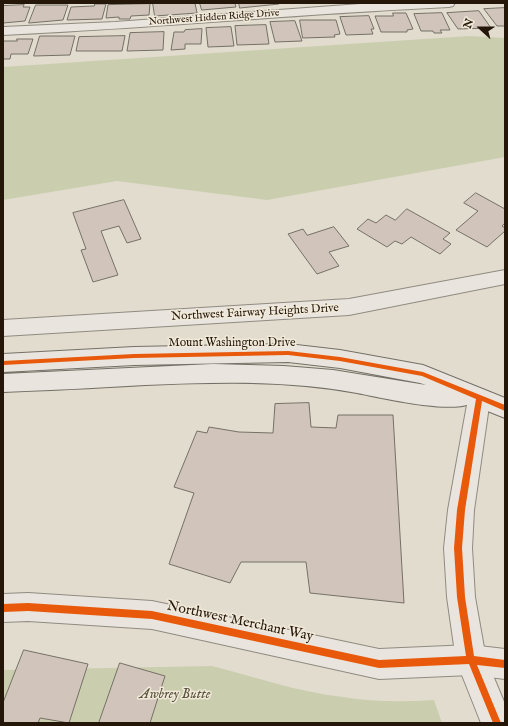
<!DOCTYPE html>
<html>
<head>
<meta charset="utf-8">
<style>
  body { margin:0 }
  #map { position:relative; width:508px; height:726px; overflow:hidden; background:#e2dcce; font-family:"IM FELL English",serif }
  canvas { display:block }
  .frame { position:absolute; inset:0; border:4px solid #25160a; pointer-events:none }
  .north { position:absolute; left:460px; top:8px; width:40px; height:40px; -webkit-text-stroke:3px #f1eada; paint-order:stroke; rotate:291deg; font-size:11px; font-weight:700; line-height:16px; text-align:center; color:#25160a }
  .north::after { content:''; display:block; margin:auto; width:14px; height:18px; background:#25160a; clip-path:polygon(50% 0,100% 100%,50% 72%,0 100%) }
</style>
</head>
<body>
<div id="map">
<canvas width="508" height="726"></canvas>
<div class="frame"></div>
<div class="north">N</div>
</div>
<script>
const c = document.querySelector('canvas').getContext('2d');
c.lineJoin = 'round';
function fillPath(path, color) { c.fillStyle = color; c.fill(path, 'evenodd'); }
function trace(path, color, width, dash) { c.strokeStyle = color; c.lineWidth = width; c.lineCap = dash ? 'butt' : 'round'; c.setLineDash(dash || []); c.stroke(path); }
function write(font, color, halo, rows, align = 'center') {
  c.font = font + ' "IM FELL English",serif'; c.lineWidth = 3; c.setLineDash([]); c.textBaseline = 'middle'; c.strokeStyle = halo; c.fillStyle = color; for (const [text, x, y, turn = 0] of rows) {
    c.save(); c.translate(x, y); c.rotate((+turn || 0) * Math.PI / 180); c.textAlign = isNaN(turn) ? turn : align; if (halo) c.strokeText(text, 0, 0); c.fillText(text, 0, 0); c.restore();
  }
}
fillPath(new Path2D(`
  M 469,36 L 505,38 L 505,157 L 267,200 L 117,181 L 3,200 L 3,67 Z
  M 212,666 C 255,677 298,692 343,697 C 373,702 403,702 434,700 L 442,723 L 3,723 L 3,670 Z`), '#caceaf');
const building = new Path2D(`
  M 153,3 L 195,3 L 197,13 L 155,16 Z
  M 200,3 L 235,3 L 236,7 L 202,10 Z
  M 239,3 L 279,3 L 279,4 L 240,8 Z
  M 95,4 L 106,4 L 102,19 L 67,20 L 71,7 L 94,6 Z
  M 150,4 L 149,15 L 131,16 L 130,19 L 119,19 L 119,17 L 106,18 L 108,5 Z
  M 24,5 L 23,7 L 30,7 L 25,21 L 3,23 L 3,6 Z
  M 36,5 L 68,5 L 63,20 L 29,23 Z
  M 505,8 L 505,26 L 497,26 L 484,9 Z
  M 479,11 L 491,28 L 458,29 L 447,13 Z
  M 393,13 L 406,13 L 413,29 L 407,30 L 407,32 L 381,32 L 375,16 L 393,16 Z
  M 442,13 L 450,30 L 440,30 L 442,33 L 434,33 L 433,31 L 421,31 L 414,14 Z
  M 369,16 L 374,29 L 371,29 L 373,34 L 346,35 L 340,17 Z
  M 300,20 L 336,20 L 340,34 L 334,35 L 335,37 L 303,38 Z
  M 295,21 L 302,41 L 275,42 L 270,22 Z
  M 266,25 L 269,44 L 237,45 L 235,26 Z
  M 231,27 L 234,46 L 208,47 L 206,28 Z
  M 202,29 L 201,44 L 185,44 L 185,49 L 171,50 L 174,32 L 184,32 L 185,30 Z
  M 164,32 L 163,50 L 127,51 L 130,33 Z
  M 40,36 L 75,36 L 70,55 L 34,56 Z
  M 125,36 L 122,51 L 76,51 L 79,37 Z
  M 17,39 L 33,39 L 28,54 L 11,54 L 10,59 L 3,59 L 3,41 L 17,41 Z
  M 476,193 L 505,209 L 505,223 L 502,226 L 505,228 L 505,231 L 487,247 L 456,230 L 478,211 L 464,203 Z
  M 124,200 L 141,239 L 127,243 L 119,226 L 101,231 L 118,275 L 93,282 L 81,250 L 86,249 L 73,213 Z
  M 407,209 L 450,233 L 443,239 L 451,244 L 440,254 L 411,237 L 402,244 L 395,241 L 387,247 L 357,229 L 368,219 L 376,223 L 386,215 L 395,220 Z
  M 334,227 L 349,246 L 329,252 L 339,266 L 317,274 L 288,234 L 303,229 L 307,235 Z
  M 309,403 L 311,427 L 336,428 L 338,415 L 393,415 L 404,603 L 310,593 L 306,562 L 241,562 L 230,583 L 169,564 L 194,493 L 174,487 L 197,431 L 207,433 L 209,427 L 239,432 L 273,433 L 275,404 Z
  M 24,650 L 88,664 L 69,723 L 40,718 L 38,723 L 3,723 L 3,703 Z
  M 120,663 L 165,676 L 150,723 L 99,723 Z`);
fillPath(building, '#d1c4ba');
trace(building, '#757067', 1);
const minor = new Path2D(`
  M 374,3 L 455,3 L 453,6 L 449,7 C 300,14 152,28 3,35 L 3,27 L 115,22 Z
  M 505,270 L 505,284 L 349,315 L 3,336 L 3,320 L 349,299 Z
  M 28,593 L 152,601 L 379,649 L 471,645 L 505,649 L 505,679 L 471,675 L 379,679 L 152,629 L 28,621 L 3,622 L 3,594 Z`);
const tertiary = new Path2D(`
  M 479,389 L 487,392 L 490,399 L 474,510 L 472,548 L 475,597 L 486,659 L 505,704 L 505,723 L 481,723 L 456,660 L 447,597 L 444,548 L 448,510 L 468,399 L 471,392 Z`);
const secondary = new Path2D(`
  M 288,344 L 340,350 L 423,365 L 505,398 L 505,418 L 470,404 C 446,413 383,398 357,393 C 287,380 216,382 145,385 C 98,388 50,390 3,392 L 3,374 L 213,364 L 284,366 L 333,370 L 426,385 L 420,383 L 340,368 L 288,362 L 134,365 L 3,372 L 3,354 L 134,347 Z`);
trace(minor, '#908b81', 2);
trace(tertiary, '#908b81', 2);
trace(secondary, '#757067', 2);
fillPath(minor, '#e9e5de');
fillPath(tertiary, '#e9e5de');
fillPath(secondary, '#e9e5de');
fillPath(new Path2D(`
  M 288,351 L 340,357 L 423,372 L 505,405 L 505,411 L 482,401 L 465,510 L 462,548 L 465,597 L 474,656 L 505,660 L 505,668 L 477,665 L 501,723 L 493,723 L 469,664 L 379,668 L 152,619 L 28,611 L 3,612 L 3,604 L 28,603 L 152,611 L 379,660 L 466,656 L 457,597 L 454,548 L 457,510 L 476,399 L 422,376 L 340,361 L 288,355 L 134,358 L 3,365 L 3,361 L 134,354 Z`), '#e8590c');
write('10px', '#25160a', '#f1eada', [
  ["Northwest Hidden Ridge Drive",214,18,-4]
]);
write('12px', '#25160a', '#f1eada', [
  ["Northwest Fairway Heights Drive",255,313,-3],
  ["Mount Washington Drive",232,344]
]);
write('14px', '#25160a', '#f1eada', [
  ["Northwest Merchant Way",240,622,12]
]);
write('italic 14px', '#58523b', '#f1eada', [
  ["Awbrey Butte",175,695]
]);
</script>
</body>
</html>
